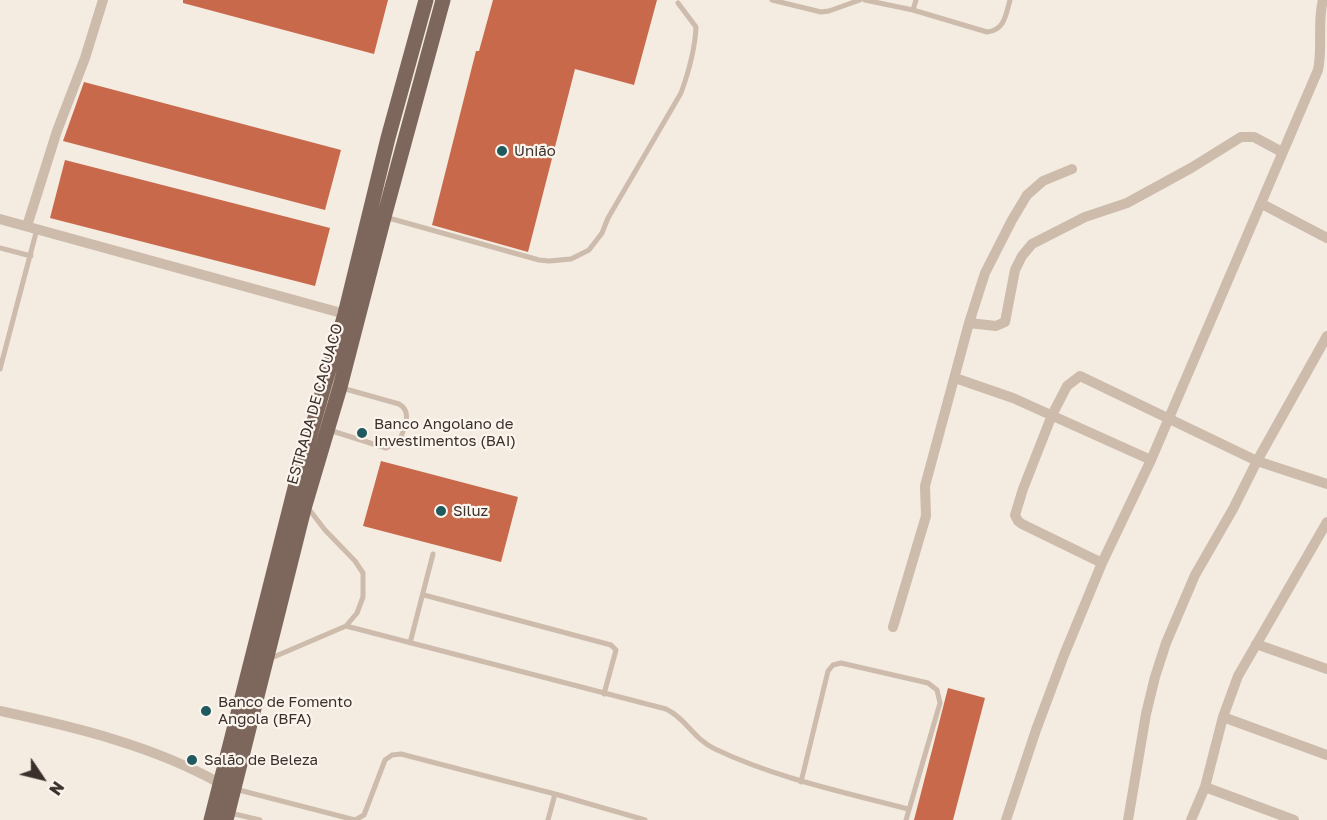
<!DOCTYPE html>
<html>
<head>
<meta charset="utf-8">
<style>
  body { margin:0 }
  #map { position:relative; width:1327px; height:820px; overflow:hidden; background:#f4ebe1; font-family:"Golos Text",sans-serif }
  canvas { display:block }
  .north { position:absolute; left:12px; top:748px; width:60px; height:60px; -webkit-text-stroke:4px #fbf5ee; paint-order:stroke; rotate:125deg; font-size:16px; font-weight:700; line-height:24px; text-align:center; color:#3b302b }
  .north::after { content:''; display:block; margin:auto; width:21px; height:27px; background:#3b302b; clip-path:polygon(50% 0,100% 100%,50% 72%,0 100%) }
</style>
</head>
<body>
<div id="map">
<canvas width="1327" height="820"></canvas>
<div class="north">N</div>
</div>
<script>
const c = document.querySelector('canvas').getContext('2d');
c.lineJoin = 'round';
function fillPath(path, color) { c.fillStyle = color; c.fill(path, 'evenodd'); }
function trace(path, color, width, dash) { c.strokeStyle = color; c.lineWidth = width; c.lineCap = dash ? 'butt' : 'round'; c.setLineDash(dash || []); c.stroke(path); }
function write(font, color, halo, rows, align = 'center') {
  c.font = font + ' "Golos Text",sans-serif'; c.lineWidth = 4.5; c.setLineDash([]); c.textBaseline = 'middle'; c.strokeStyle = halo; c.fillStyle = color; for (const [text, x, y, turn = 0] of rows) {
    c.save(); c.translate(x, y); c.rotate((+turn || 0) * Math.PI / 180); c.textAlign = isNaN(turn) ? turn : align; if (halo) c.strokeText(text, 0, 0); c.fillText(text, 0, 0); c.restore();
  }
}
fillPath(new Path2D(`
  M 183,0 L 388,0 L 374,54 L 183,3 Z
  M 493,0 L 657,0 L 634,85 L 575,69 L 528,252 L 432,225 L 476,51 L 479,51 Z
  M 84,82 L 341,150 L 325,210 L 63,141 Z
  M 65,160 L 330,228 L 315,286 L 50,218 Z
  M 381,461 L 518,497 L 501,562 L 363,526 Z
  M 948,688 L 985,698 L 953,820 L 914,820 Z`), '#c8694b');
trace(new Path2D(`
  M 772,0 L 821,12 L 829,11 L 860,0
  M 865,0 L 913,10 L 987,32 C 1005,30 1006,14 1010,0
  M 913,10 L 916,0
  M 385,217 L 539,260 L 549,261 L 571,259 L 589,250 L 602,233 L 608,218 L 681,93 C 689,71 695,50 696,27 L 678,3
  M 0,248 L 31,256
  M 0,369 L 37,229
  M 329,430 L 386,448 L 400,440 C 404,427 413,412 399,404 L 342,388
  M 424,595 L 611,645 L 616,650 L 604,694
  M 346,626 L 666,709 C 687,719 693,739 715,749 C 776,778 843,792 908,809
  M 410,643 L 433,554
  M 269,659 L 346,626 L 357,613 L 363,597 L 363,573 L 355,561 L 325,530 L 308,508
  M 801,782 L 828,671 L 833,665 L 841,663 L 928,683 L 937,690 L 940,703 L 906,820
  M 235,789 L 355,820
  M 230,813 L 260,820
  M 355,820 L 364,815 L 385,760 L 392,755 L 401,754 L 555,794 L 645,820
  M 548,820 L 555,794`), '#cdbbac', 5);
trace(new Path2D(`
  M 1262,204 L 1327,238
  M 0,219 L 345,314
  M 27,226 L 57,131 L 85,58 L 103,0
  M 969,323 L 996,326 L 1005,322 L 1015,270 L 1022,256 L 1032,244 L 1085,217 L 1127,203 L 1191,168 L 1241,137 L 1254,137 L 1282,152
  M 955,378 L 1013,398 L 1151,460
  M 1102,563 L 1022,524 L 1018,521 L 1015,515 L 1023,489 L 1052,415 L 1067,386 L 1080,376 L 1257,461 L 1327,484
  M 893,627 L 926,516 L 925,486 L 969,323 L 985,273 L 1012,220 L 1027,195 L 1043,181 L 1072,169
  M 1256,644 L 1327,669
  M 0,711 C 75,727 154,746 221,784
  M 1223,717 L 1327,755
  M 1205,787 L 1294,820
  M 1006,820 L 1036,730 L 1064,655 L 1102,563 L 1151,460 L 1318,70 C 1323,47 1317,22 1323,0
  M 1128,820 L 1146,714 L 1155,677 L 1166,643 L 1195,575 L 1233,509 L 1257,461 L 1327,336
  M 1191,820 L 1205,787 L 1223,717 L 1238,676 L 1327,522`), '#cdbbac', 10);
trace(new Path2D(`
  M 211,820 L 297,480 L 345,314 L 388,138 L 426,0
  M 226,820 L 305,505 L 340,387 L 384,217 L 443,0`), '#7d675c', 15);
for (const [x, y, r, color] of [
  [502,151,6,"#1f5a5e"],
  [362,433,6,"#1f5a5e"],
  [441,511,6,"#1f5a5e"],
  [206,711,6,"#1f5a5e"],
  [192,760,6,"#1f5a5e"]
]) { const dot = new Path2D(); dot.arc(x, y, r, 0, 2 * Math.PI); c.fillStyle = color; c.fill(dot); trace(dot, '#fbf5ee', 2); }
write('15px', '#3b302b', '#fbf5ee', [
  ["União",514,151],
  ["Banco Angolano de",374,424],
  ["Investimentos (BAI)",374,441],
  ["Siluz",453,511],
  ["Banco de Fomento",218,702],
  ["Angola (BFA)",218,719],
  ["Salão de Beleza",204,760]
], 'left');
write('15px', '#3b302b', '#fbf5ee', [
  ["ESTRADA DE CACUACO",315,404,-74]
]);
</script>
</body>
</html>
